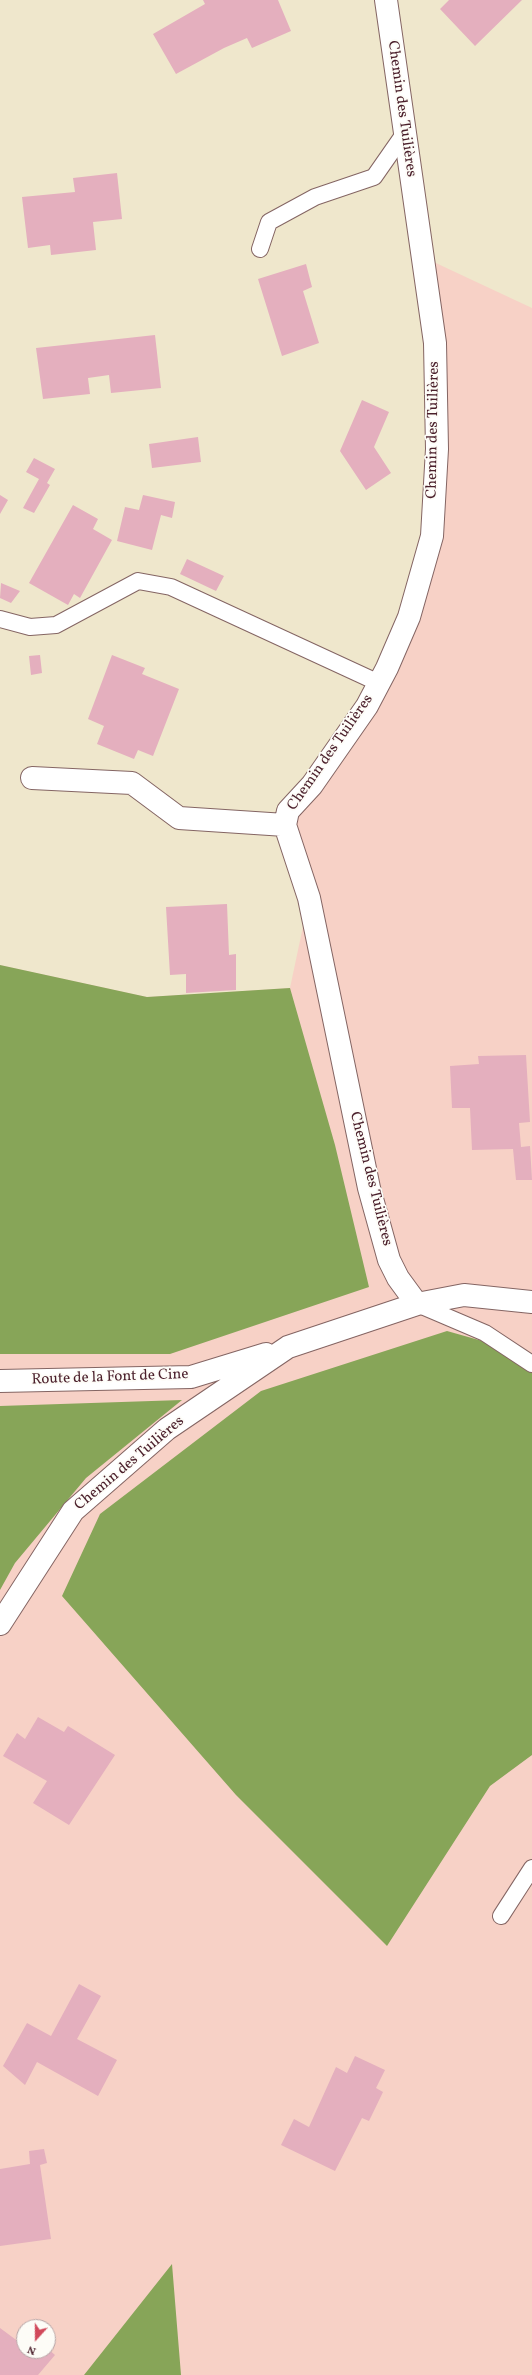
<!DOCTYPE html>
<html>
<head>
<meta charset="utf-8">
<style>
  body { margin:0 }
  #map { position:relative; width:532px; height:2375px; overflow:hidden; background:#efe7cc; font-family:Vollkorn,serif }
  canvas { display:block }
  .north { position:absolute; left:16px; top:2319px; width:40px; height:40px; box-sizing:border-box; background:#fdfcf7; border:1px solid #b5a4a5; border-radius:50%; rotate:201deg; font-size:11px; font-weight:700; line-height:16px; text-align:center; color:#4a1f2b }
  .north::after { content:''; display:block; margin:auto; width:14px; height:18px; background:#d1495b; clip-path:polygon(50% 0,100% 100%,50% 72%,0 100%) }
</style>
</head>
<body>
<div id="map">
<canvas width="532" height="2375"></canvas>
<div class="north">N</div>
</div>
<script>
const c = document.querySelector('canvas').getContext('2d');
c.lineJoin = 'round';
function fillPath(path, color) { c.fillStyle = color; c.fill(path, 'evenodd'); }
function trace(path, color, width, dash) { c.strokeStyle = color; c.lineWidth = width; c.lineCap = dash ? 'butt' : 'round'; c.setLineDash(dash || []); c.stroke(path); }
function write(font, color, halo, rows, align = 'center') {
  c.font = font + ' Vollkorn,serif'; c.lineWidth = 3.5; c.setLineDash([]); c.textBaseline = 'middle'; c.strokeStyle = halo; c.fillStyle = color; for (const [text, x, y, turn = 0] of rows) {
    c.save(); c.translate(x, y); c.rotate((+turn || 0) * Math.PI / 180); c.textAlign = isNaN(turn) ? turn : align; if (halo) c.strokeText(text, 0, 0); c.fillText(text, 0, 0); c.restore();
  }
}
fillPath(new Path2D(`
  M 423,257 L 532,308 L 532,2375 L 0,2375 L 0,965 L 147,997 L 290,988 L 309,898 L 285,825 L 367,706 L 432,536 ZM 24,2327 L 48,2327 L 48,2351 L 24,2351 Z`), '#f7d1c6');
fillPath(new Path2D(`
  M 0,965 L 147,997 L 290,988 L 335,1145 L 369,1287 L 170,1354 L 0,1354 Z
  M 447,1331 L 532,1355 L 532,1755 L 490,1786 L 387,1946 L 236,1795 L 62,1596 L 100,1514 L 261,1391 Z
  M 182,1400 L 86,1478 L 15,1563 L 0,1590 L 0,1406 Z
  M 172,2264 L 181,2375 L 84,2375 Z`), '#87a558');
fillPath(new Path2D(`
  M 203,0 L 278,0 L 291,31 L 252,48 L 247,38 L 224,48 L 176,74 L 153,34 L 205,4 Z
  M 449,0 L 522,0 L 475,46 L 440,9 Z
  M 117,173 L 122,219 L 93,222 L 96,250 L 51,255 L 50,245 L 28,248 L 22,197 L 75,192 L 73,178 Z
  M 306,264 L 312,287 L 303,291 L 319,343 L 282,356 L 258,279 Z
  M 155,335 L 161,388 L 111,393 L 109,375 L 88,378 L 90,394 L 43,399 L 36,348 Z
  M 362,400 L 389,412 L 374,447 L 391,473 L 366,490 L 340,451 Z
  M 198,437 L 201,462 L 152,468 L 149,444 Z
  M 34,458 L 55,469 L 47,483 L 50,485 L 34,513 L 23,508 L 39,479 L 26,472 Z
  M 0,495 L 8,500 L 0,514 Z
  M 143,495 L 175,502 L 172,518 L 161,515 L 152,550 L 117,541 L 125,507 L 139,510 Z
  M 73,505 L 98,519 L 93,529 L 112,540 L 80,598 L 74,594 L 68,605 L 29,583 Z
  M 187,559 L 224,576 L 216,591 L 180,574 Z
  M 1,583 L 20,591 L 11,603 L 0,598 Z
  M 40,655 L 42,673 L 31,675 L 29,656 Z
  M 112,655 L 145,668 L 142,674 L 179,689 L 153,756 L 138,750 L 134,759 L 97,744 L 104,726 L 88,719 Z
  M 227,904 L 229,955 L 236,954 L 236,990 L 186,993 L 186,974 L 170,975 L 166,907 Z
  M 526,1055 L 530,1122 L 519,1123 L 521,1147 L 530,1146 L 532,1180 L 516,1180 L 513,1149 L 472,1150 L 470,1108 L 452,1108 L 450,1066 L 479,1064 L 478,1056 Z
  M 38,1717 L 64,1732 L 68,1726 L 115,1755 L 69,1825 L 33,1803 L 47,1781 L 3,1756 L 17,1733 L 25,1739 Z
  M 79,1984 L 101,1996 L 77,2039 L 117,2060 L 98,2096 L 37,2062 L 25,2085 L 3,2066 L 27,2023 L 51,2036 Z
  M 355,2056 L 385,2070 L 376,2088 L 383,2092 L 369,2121 L 362,2118 L 335,2171 L 281,2145 L 294,2119 L 309,2127 L 336,2067 L 347,2073 Z
  M 44,2149 L 47,2163 L 40,2165 L 51,2239 L 0,2246 L 0,2169 L 30,2164 L 29,2151 Z
  M 0,2328 L 23,2345 L 24,2344 L 24,2351 L 48,2351 L 48,2349 L 55,2355 L 38,2375 L 0,2375 Z`), '#e4afbe');
const lane = new Path2D(`
  M 260,249 L 269,222 L 315,197 L 374,177 L 404,134
  M 0,619 L 30,627 L 56,625 L 138,581 L 171,587 L 379,683
  M 417,1304 L 485,1333 L 532,1364
  M 501,1916 L 532,1868`);
const street = new Path2D(`
  M 386,0 L 435,343 L 437,449 L 432,536 L 409,617 L 387,668 L 367,706 L 312,785 L 288,811 L 285,825 L 309,898 L 369,1188 L 389,1260 L 398,1278 L 417,1304
  M 32,778 L 132,783 L 179,818 L 285,825
  M 0,1381 L 191,1377 L 266,1354
  M 0,1624 L 73,1511 L 167,1429 L 288,1347 L 417,1304 L 464,1295 L 532,1302`);
trace(lane, '#846563', 18);
trace(street, '#846563', 24);
trace(lane, '#fff', 16);
trace(street, '#fff', 22);
write('15px', '#4a1f2b', '#fdfcf7', [
  ["Chemin des Tuilières",401,109,82],
  ["Chemin des Tuilières",434,430,-89],
  ["Chemin des Tuilières",331,753,-55],
  ["Chemin des Tuilières",370,1179,76],
  ["Route de la Font de Cine",110,1378,-2],
  ["Chemin des Tuilières",130,1464,-40]
]);
</script>
</body>
</html>
